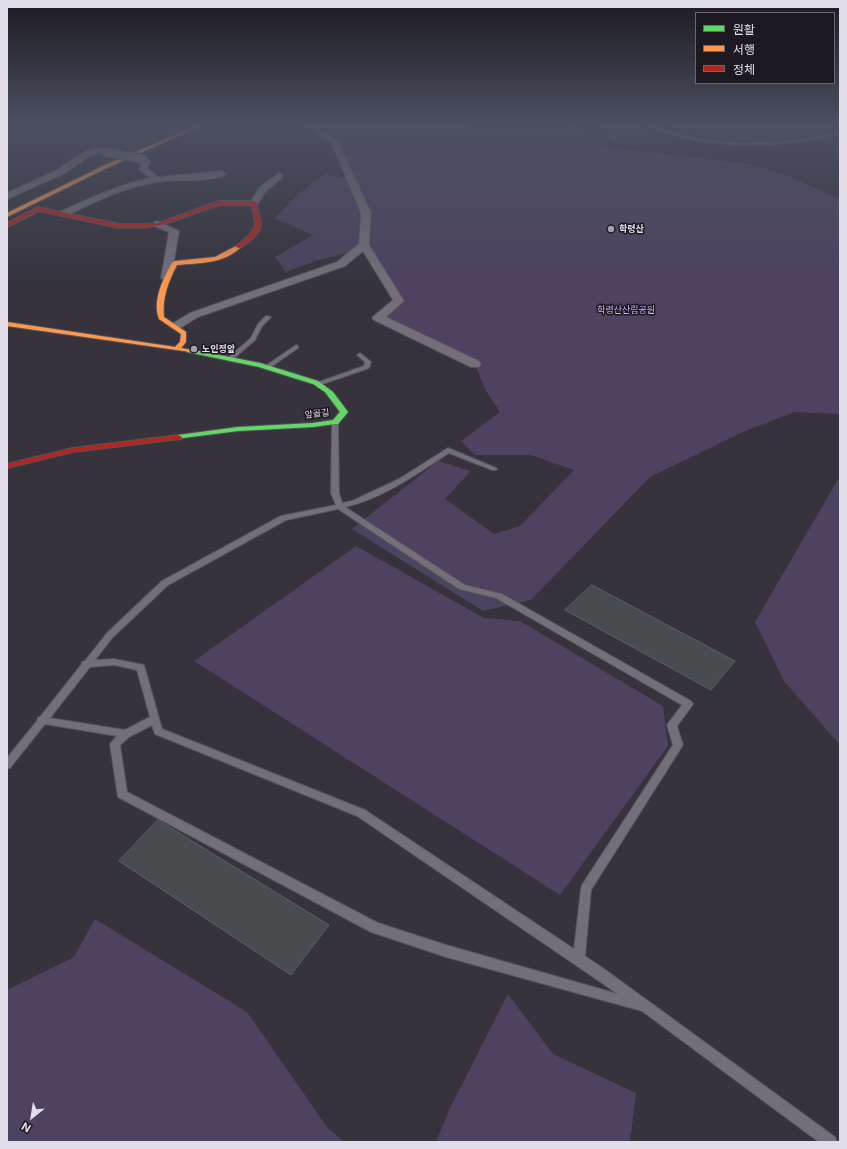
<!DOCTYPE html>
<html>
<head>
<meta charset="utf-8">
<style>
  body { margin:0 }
  #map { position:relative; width:847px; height:1149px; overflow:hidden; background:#36333c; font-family:Inter,"Noto Sans KR",sans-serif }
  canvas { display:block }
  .frame { position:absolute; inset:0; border:8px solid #e1dee9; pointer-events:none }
  .legend { position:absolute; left:695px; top:12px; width:140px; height:72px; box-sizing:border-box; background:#1c1921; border:1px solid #6b6871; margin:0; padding:5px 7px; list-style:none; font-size:12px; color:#e1dee9 }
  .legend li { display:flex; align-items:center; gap:8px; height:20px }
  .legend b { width:20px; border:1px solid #6b6871 }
  .north { position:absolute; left:12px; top:1097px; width:40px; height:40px; -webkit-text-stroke:3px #1c1921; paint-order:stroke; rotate:210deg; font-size:11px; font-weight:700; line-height:16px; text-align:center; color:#e1dee9 }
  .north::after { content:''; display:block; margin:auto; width:14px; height:18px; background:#e1dee9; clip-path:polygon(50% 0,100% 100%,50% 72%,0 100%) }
</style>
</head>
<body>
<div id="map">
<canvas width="847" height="1149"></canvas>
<div class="frame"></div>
<ul class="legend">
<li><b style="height:5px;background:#63d668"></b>원활</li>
<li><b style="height:5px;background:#ff974d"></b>서행</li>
<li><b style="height:5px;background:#b3261e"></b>정체</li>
</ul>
<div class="north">N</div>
</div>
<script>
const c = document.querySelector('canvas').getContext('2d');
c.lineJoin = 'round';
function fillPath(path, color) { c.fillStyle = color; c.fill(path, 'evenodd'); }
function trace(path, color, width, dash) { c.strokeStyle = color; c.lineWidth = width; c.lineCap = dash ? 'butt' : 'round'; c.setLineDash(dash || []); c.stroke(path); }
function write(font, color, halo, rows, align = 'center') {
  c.font = font + ' Inter,"Noto Sans KR",sans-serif'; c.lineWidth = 3; c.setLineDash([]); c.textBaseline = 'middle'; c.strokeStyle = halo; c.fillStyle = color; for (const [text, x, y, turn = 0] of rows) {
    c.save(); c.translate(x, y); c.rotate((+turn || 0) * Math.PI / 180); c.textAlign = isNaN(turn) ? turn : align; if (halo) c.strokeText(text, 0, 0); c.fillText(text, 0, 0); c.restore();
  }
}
fillPath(new Path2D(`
  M 308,124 L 466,124 L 474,132 L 576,127 L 598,146 L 750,164 L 786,175 L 840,199 L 840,414 L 795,412 L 745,431 L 650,477 L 531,600 L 483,611 L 352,529 L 438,461 L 471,471 L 445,499 L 494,534 L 520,526 L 574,470 L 531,455 L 475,455 L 461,441 L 500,412 L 486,391 L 475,364 L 378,318 L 375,314 L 398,301 L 362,249 L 315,261 L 286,272 L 275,257 L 313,235 L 274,218 L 302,191 L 325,174 L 343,178 L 345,171 L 333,139 Z
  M 595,124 L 637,124 L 658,142 L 617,145 Z
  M 660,124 L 840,124 C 790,151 711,142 660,124 Z
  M 840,479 L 840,745 L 784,681 L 755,622 L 837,481 Z
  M 356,546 L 484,618 L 520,621 L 663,706 L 668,746 L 560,895 L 194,661 Z
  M 95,919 L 247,1012 L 327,1127 L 344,1142 L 7,1142 L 7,990 L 74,957 Z
  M 508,994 L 553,1054 L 636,1093 L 630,1142 L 436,1142 L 450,1108 Z`), '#4d425f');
const building = new Path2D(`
  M 592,585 L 735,661 L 711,690 L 565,610 Z
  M 158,820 L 329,925 L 291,975 L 119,861 Z`);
fillPath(building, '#484c4e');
trace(building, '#5b6062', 1);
const lane = new Path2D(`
  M 646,124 C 653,124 660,129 666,131 C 677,134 688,136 699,139 C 747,147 794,143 840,132 L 840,134 C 786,147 731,150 677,136 C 667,133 654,131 646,124 Z
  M 266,316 L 271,317 L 262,326 L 255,340 L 232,360 L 228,360 L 228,358 L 251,338 L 258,324 Z
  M 296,345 L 298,346 L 298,348 L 268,369 L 264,369 L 264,367 Z
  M 360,353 L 371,362 L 369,368 L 320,385 L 316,385 L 316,383 L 364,366 L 365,362 L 357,355 Z
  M 335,420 L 338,422 L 339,493 L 342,503 L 352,501 L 399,479 L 448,448 L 496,468 L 497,469 L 496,470 L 492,470 L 449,453 C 418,473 382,499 345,507 L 465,585 L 502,594 L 691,701 L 693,704 L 691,707 L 677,726 L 683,745 L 681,748 L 591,890 L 585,956 L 607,971 L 835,1137 L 837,1142 L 819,1142 L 642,1011 L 446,957 L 371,932 L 118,797 L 110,744 L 117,736 L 45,724 L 10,768 L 7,769 L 7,758 L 37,721 L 38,717 L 40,717 L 81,665 L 82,662 L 85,661 L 107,633 L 162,581 L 281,516 L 336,505 L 331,493 L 332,422 ZM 338,509 L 459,589 L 496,598 L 682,705 L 667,725 L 673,745 L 582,885 L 581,889 L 574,949 L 365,810 L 162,729 L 144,665 L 114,659 L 95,660 L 113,637 L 168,585 L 286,520 ZM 114,665 L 137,670 L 150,717 L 125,730 L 50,718 L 90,667 ZM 152,725 L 155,734 L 357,816 L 618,994 L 446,945 L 378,923 L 127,792 L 120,745 L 129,737 Z`);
const street = new Path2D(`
  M 304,124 L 313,124 L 339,143 L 371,213 L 369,245 L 404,301 L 386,317 L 479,361 L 481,364 L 479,367 L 471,367 L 374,320 L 372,318 L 374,316 L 393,300 L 363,251 L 345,266 L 198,317 L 180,328 L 172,328 L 170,326 L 172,324 L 190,313 L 337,262 L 359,244 L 361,213 L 332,144 Z
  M 97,148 L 109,152 L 105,154 L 98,153 L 90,156 L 63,174 L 7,199 L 7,193 L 57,170 L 84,152 Z
  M 140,157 L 146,157 L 150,162 L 147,168 L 158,177 L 222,171 L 226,174 C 217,182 179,180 165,181 C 130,185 98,200 66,216 L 60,216 L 60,212 C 89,198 118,185 150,178 L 139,169 L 142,162 L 139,159 Z
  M 279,173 L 282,174 L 282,178 L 266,191 L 257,205 L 251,205 L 250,203 L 260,187 Z
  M 157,221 L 179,231 L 171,278 L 166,281 L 161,278 L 169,232 L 154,226 L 154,222 Z`);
const fast = new Path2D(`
  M 189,349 L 260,363 L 318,381 L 333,392 L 348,412 L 338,424 L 335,424 L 313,427 L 238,431 L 175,439 L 174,437 L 178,435 L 238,427 L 313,423 L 333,420 L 340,412 L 325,392 L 313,384 L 259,367 L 187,352 L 187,350 Z`);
const slow = new Path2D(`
  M 200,124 L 206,124 L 107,168 L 7,217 L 7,213 L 103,166 Z
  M 238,245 L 241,247 C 224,264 199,263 177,265 C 168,282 162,298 164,317 L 186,332 L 186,342 L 181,348 L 191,350 L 191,352 L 7,326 L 7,322 L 175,347 L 180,342 L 181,334 L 159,319 C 152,301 163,279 172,263 L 175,261 L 215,257 Z`);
const jam = new Path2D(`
  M 218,201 L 254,201 L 257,203 C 257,210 261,218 261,225 C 260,235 247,243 240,248 L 235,247 L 248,236 L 254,228 L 255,223 L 252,205 L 219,205 L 162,225 L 142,228 L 119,228 L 39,211 L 7,227 L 7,223 L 38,207 L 119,224 L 142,224 L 159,223 Z
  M 178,435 L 182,437 L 181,439 L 73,452 L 7,468 L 7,464 L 73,448 Z`);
trace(lane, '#55525b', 2);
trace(street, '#55525b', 2);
trace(fast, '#55525b', 2);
trace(slow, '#55525b', 2);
trace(jam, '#55525b', 2);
fillPath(lane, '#726f78');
fillPath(street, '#726f78');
fillPath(fast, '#63d668');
fillPath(slow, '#ff974d');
fillPath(jam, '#b3261e');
const streetBridge = new Path2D(`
  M 105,152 L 143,159`);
trace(streetBridge, '#55525b', 10, []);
trace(streetBridge, '#726f78', 8);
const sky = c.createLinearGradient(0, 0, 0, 285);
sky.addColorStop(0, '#1e1c21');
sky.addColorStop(0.44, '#4c5061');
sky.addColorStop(1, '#4c506100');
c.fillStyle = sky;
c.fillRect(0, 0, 847, 285);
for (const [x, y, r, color] of [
  [611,229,4,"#a5a2ac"],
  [194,349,4,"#a5a2ac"]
]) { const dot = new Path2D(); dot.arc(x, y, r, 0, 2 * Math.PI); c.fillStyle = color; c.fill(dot); trace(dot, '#1c1921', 1.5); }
write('bold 9px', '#e1dee9', '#1c1921', [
  ["학령산",619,229],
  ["노인정앞",202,349]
], 'left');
write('9px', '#caaff7', '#1c1921', [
  ["학령산산림공원",626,310]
]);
write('9px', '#e1dee9', '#1c1921', [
  ["앞골길",317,414,-6]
]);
</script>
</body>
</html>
